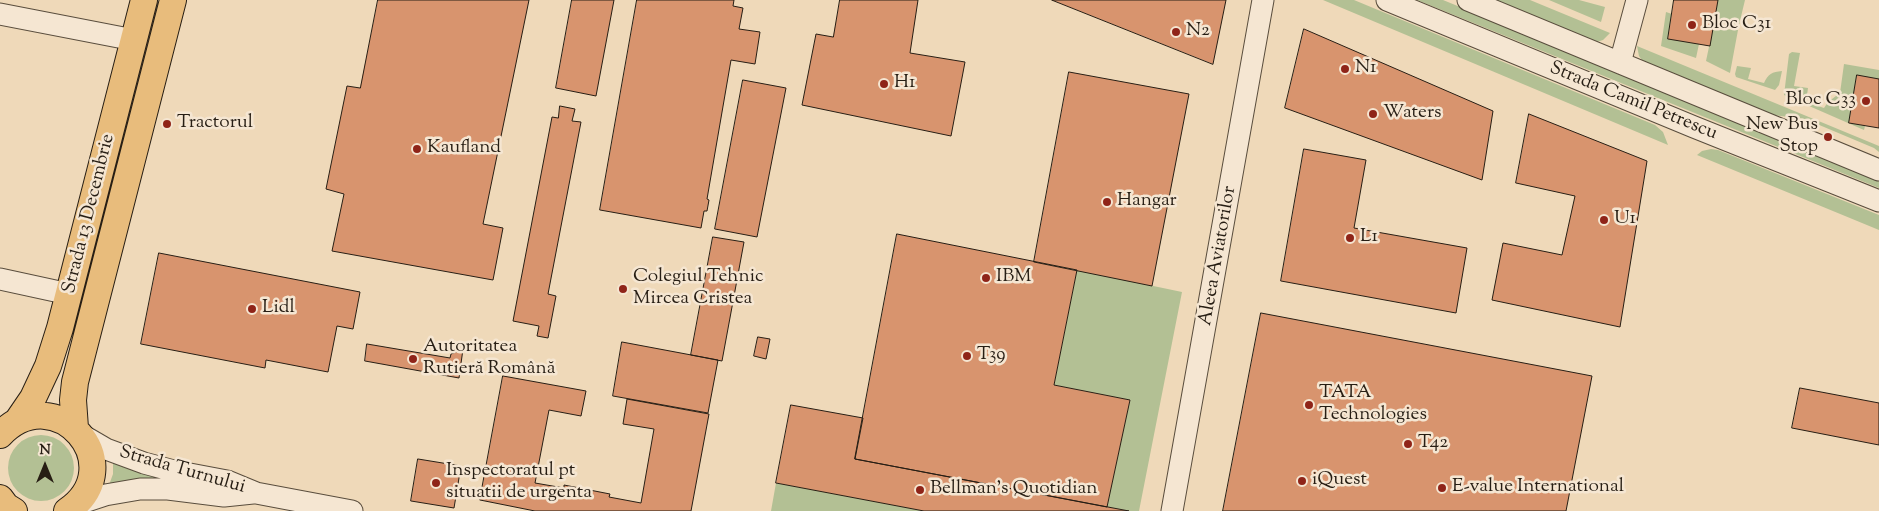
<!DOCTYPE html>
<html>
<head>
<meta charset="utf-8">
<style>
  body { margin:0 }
  #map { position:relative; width:1879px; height:511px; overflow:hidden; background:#efd9b9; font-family:"Sorts Mill Goudy",serif }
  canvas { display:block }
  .north { position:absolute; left:20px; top:441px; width:50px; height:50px; -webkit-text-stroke:4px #f5e6d2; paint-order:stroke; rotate:0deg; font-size:14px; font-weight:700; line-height:20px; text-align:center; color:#271e14 }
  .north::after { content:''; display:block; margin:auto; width:18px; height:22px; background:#271e14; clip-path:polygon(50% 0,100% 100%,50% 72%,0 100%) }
</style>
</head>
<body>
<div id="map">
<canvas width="1879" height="511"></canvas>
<div class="north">N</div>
</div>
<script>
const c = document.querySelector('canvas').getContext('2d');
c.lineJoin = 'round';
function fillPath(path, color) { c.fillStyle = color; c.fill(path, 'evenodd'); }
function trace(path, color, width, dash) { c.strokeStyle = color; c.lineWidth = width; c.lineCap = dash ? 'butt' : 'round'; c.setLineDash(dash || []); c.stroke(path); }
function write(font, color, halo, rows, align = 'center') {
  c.font = font + ' "Sorts Mill Goudy",serif'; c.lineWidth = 5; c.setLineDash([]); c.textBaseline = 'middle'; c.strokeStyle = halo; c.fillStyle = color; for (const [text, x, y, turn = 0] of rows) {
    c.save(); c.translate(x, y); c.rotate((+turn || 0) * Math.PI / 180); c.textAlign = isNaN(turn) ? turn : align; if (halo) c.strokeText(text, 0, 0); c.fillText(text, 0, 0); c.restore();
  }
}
fillPath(new Path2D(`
  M 1323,0 L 1354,0 L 1655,125 L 1663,132 L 1668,145 Z
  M 1417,0 L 1443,0 L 1879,179 L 1879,188 Z
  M 1490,0 L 1530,0 L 1610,33 L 1603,40 L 1597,42 Z
  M 1549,0 L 1579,0 L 1605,7 L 1601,22 Z
  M 1718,0 L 1745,0 L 1739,25 L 1714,22 Z
  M 1666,12 L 1672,14 L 1668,39 L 1699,44 L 1696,58 L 1661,46 Z
  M 1713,28 L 1738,30 L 1730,73 L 1706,61 Z
  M 1637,46 L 1879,146 L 1879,152 L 1874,148 L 1805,119 L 1773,115 L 1646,66 L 1639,56 Z
  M 1792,52 L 1800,53 L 1794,86 L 1808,88 L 1806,102 L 1824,108 L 1828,102 L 1840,93 L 1844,64 L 1879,70 L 1879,79 L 1849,123 L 1865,126 L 1864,130 L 1784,95 L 1789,54 Z
  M 1737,66 L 1751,68 L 1748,79 L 1764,83 C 1768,74 1772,72 1782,71 L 1779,85 L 1775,90 L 1736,77 L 1735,74 Z
  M 1711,149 L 1718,150 L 1879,215 L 1879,230 L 1697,155 L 1702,151 Z
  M 1077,270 L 1182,292 L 1139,511 L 1129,511 L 1107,507 L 1130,400 L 1054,385 Z
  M8 468a33 33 0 1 1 66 0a33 33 0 1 1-66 0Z
  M 113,462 L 166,480 L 109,485 L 113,474 Z
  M 776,483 L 924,511 L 771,511 Z`), '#b3c094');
const building = new Path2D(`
  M 378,0 L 529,0 L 483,224 L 503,228 L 493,280 L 332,251 L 344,194 L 326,189 L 347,86 L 360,88 Z
  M 572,0 L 614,0 L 596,96 L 556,88 Z
  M 637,0 L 734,0 L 733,6 L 743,8 L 739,29 L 760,32 L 755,64 L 731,60 L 707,199 L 709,200 L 707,211 L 704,211 L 701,228 L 600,210 Z
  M 840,0 L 918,0 L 910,53 L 965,62 L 951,136 L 802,105 L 816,34 L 833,37 Z
  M 1052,0 L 1226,0 L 1213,64 Z
  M 1674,0 L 1718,0 L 1710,46 L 1668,39 Z
  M 1304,29 L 1493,111 L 1482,180 L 1285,108 Z
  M 1069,72 L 1189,94 L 1152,286 L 1034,262 Z
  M 1857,75 L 1879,79 L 1879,128 L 1849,123 Z
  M 743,80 L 786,88 L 757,237 L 715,229 Z
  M 560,106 L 575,109 L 572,121 L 581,122 L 548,294 L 556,296 L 548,338 L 537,336 L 539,326 L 513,321 L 552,117 L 558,118 Z
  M 1529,114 L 1647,161 L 1620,327 L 1492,300 L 1503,243 L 1562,255 L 1575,196 L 1516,183 Z
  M 1304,149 L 1366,160 L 1354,228 L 1467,248 L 1456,313 L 1281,281 Z
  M 897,234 L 1077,270 L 1054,385 L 1130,400 L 1107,507 L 855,459 Z
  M 713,237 L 744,242 L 722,361 L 691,355 Z
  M 159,253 L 360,292 L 353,329 L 337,326 L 328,372 L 266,360 L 265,368 L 141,344 Z
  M 1261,313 L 1592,376 L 1566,511 L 1223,511 Z
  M 758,337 L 770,339 L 766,359 L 754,356 Z
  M 622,342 L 718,360 L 708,413 L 613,396 Z
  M 367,344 L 450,358 L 451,354 L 463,349 L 459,378 L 365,361 Z
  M 503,376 L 586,391 L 581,416 L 549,410 L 535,483 L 564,488 L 564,485 L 610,494 L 609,497 L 641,503 L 654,429 L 623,424 L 627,399 L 709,414 L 691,511 L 535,511 L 480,500 Z
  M 1800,388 L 1879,403 L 1879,445 L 1792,428 Z
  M 791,405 L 863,418 L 855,459 L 1129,511 L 924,511 L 776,483 Z
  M 418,459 L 461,466 L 454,508 L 411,501 Z`);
fillPath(building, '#d8946e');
trace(building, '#271e14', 1);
const minor = new Path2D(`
  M 1387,0 L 1694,127 L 1879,201
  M 1468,0 L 1879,170
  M 0,14 L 134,40
  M 1620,63 L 1637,0
  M 0,279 L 69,294
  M 82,435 L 106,449 L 144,463 L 174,471 L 227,481 L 256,493 L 352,511
  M 75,505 L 105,495 L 140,489 L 168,489 L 224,496 L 253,493
  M 1172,511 L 1263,0`);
const major = new Path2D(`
  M 18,420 L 33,398 L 48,366 L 60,328 L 144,0
  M 75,428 L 73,400 L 75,382 L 173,0
  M 0,435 C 56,376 133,466 67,511
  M 0,498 L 6,506 L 14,511`);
trace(minor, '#594d3d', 23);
trace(major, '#271e14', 28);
trace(minor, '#f5e6d2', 21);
trace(major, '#e8bc7c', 26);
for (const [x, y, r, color] of [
  [1692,25,5,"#8f2418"],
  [1176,32,5,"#8f2418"],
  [1345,69,5,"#8f2418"],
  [884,84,5,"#8f2418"],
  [1866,101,5,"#8f2418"],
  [1373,114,5,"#8f2418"],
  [167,124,5,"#8f2418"],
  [1828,137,5,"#8f2418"],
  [417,149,5,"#8f2418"],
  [1107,202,5,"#8f2418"],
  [1604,220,5,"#8f2418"],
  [1350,238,5,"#8f2418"],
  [986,278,5,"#8f2418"],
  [623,289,5,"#8f2418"],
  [252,309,5,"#8f2418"],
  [967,356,5,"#8f2418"],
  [413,359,5,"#8f2418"],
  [1309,405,5,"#8f2418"],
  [1408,444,5,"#8f2418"],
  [1302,481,5,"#8f2418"],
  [436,483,5,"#8f2418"],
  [1442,488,5,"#8f2418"],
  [920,490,5,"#8f2418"]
]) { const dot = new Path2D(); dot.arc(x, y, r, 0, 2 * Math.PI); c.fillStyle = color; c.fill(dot); trace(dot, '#f5e6d2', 2); }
write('19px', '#271e14', '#f5e6d2', [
  ["Bloc C31",1702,25],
  ["N2",1186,32],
  ["N1",1355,69],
  ["H1",894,84],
  ["Bloc C33",1856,101,"right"],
  ["Waters",1383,114],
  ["Tractorul",177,124],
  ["New Bus",1818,126,"right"],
  ["Stop",1818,148,"right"],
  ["Kaufland",427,149],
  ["Hangar",1117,202],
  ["U1",1614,220],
  ["L1",1360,238],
  ["Colegiul Tehnic",633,278],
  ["Mircea Cristea",633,300],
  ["IBM",996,278],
  ["Lidl",262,309],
  ["Autoritatea",423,348],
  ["Rutieră Română",423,370],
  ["T39",977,356],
  ["TATA",1319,394],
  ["Technologies",1319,416],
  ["T42",1418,444],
  ["Inspectoratul pt",446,472],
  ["situatii de urgenta",446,494],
  ["iQuest",1312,481],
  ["E-value International",1452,488],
  ["Bellman's Quotidian",930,490]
], 'left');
write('19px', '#271e14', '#f5e6d2', [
  ["Strada Camil Petrescu",1633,102,22],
  ["Strada 13 Decembrie",90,214,-76],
  ["Aleea Aviatorilor",1219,256,-80],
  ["Strada Turnului",182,471,16]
]);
</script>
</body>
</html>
